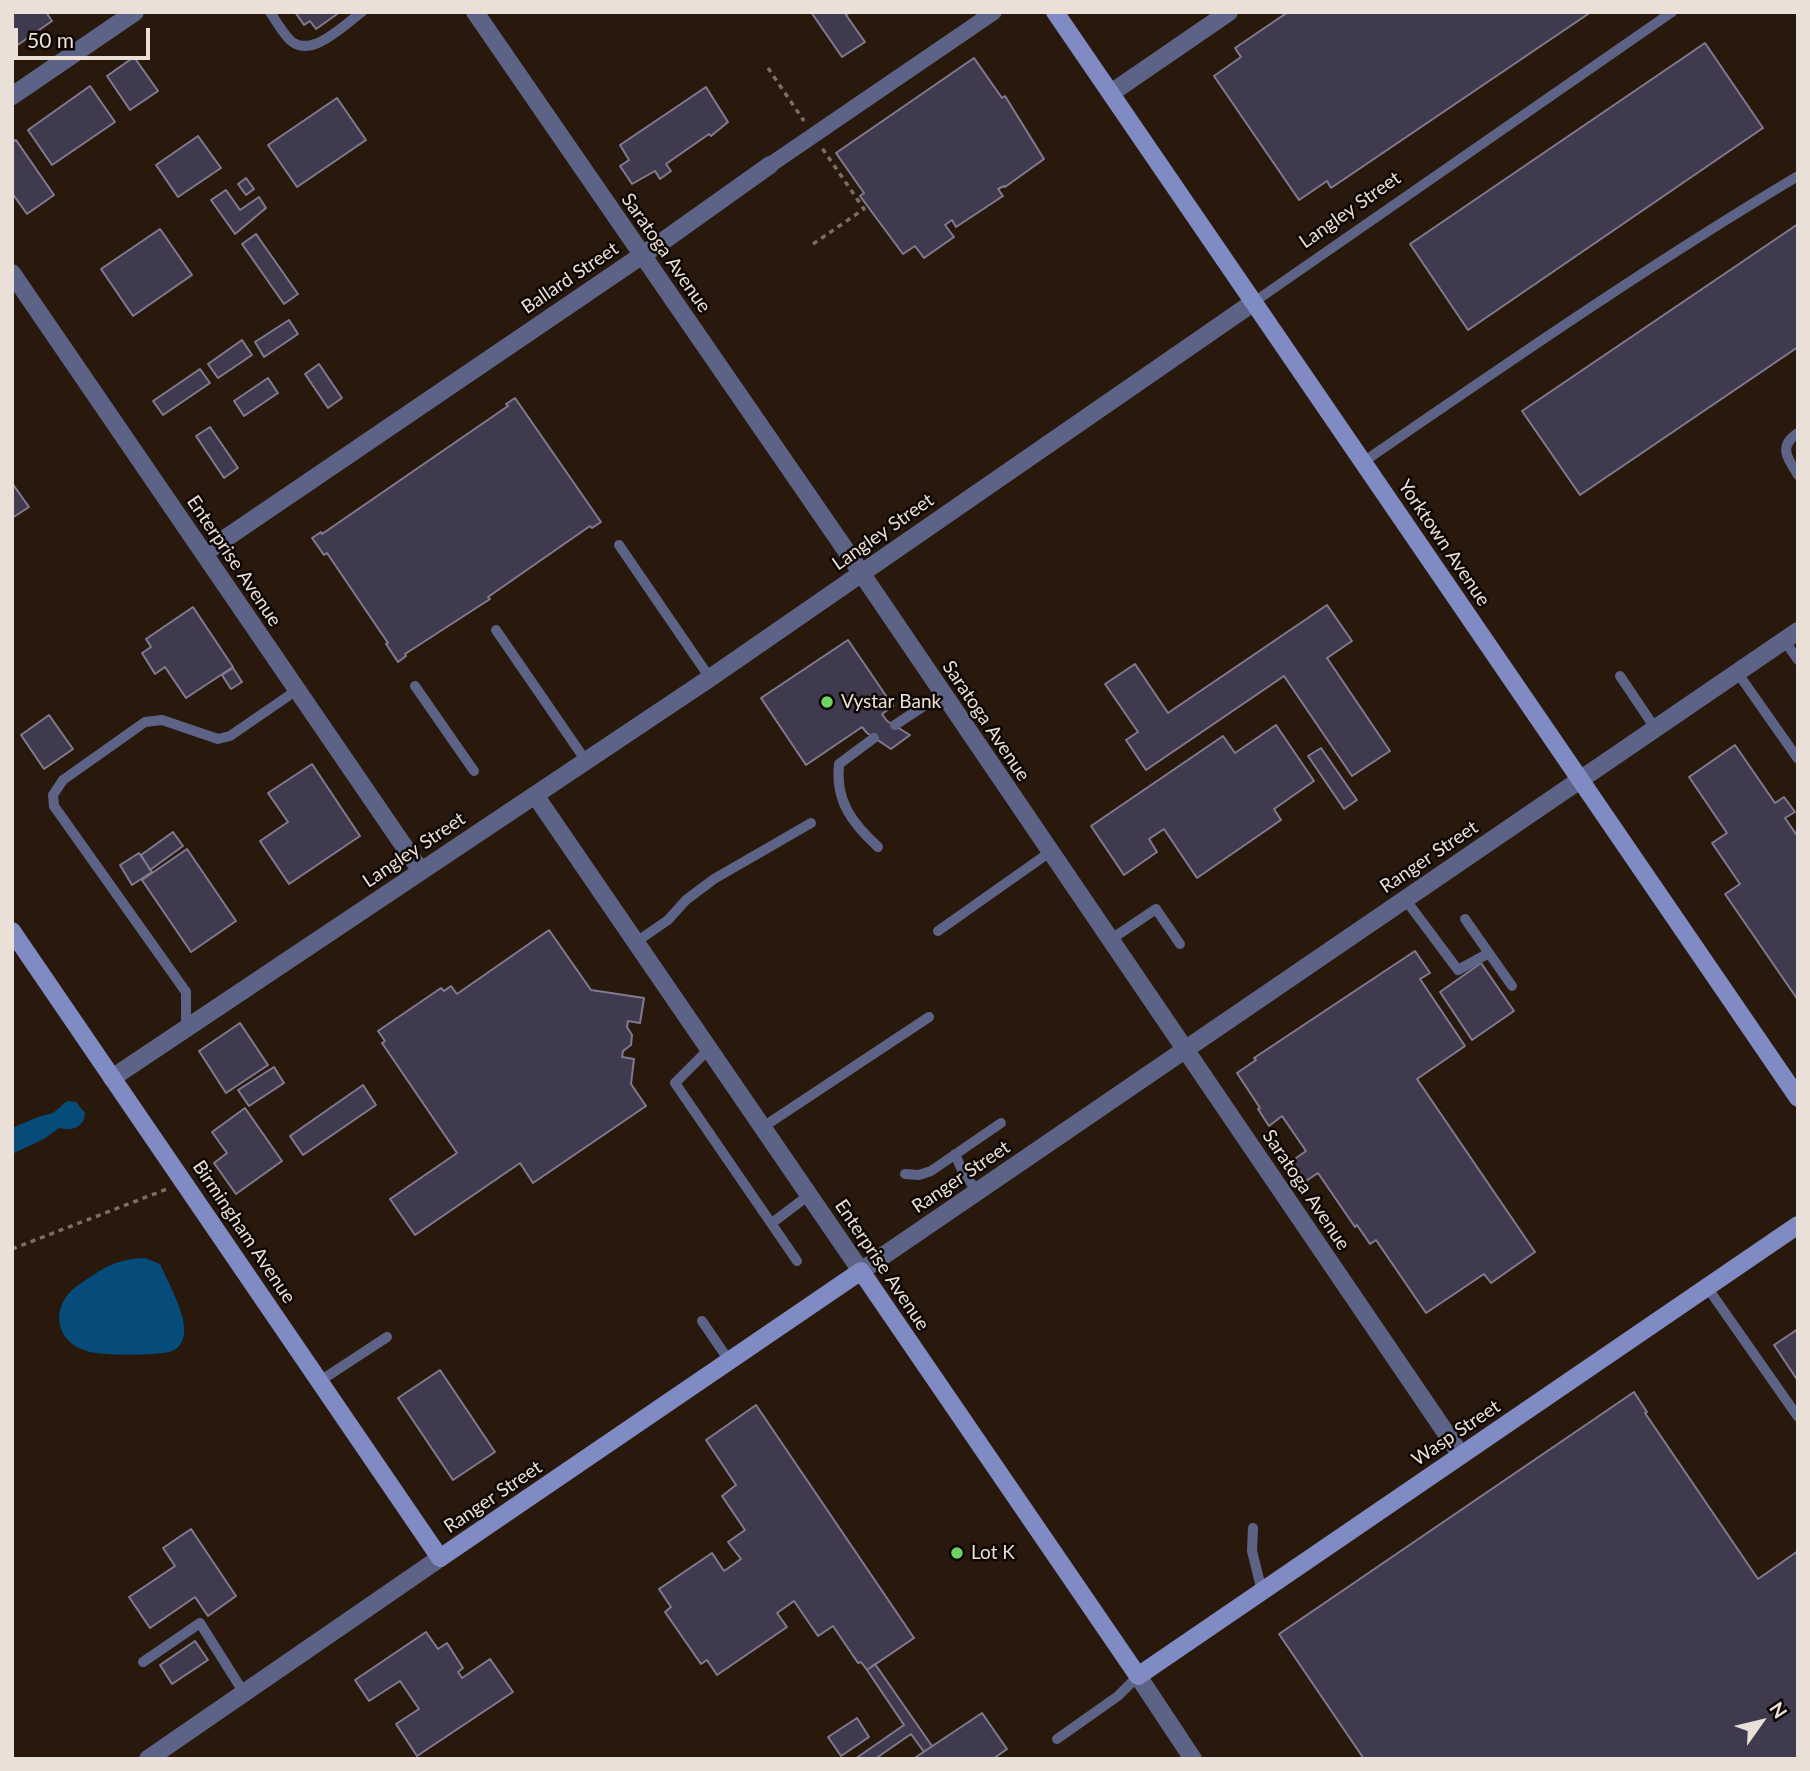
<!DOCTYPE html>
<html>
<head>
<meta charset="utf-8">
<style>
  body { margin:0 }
  #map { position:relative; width:1810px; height:1771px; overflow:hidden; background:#29190c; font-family:Lato,sans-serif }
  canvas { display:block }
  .frame { position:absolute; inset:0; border:14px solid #ebe0d7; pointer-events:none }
  .north { position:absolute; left:1726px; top:1687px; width:70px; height:70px; -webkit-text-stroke:5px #0d0603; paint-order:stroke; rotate:56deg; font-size:19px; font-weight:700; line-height:28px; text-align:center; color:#ebe0d7 }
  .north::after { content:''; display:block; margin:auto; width:24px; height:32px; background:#ebe0d7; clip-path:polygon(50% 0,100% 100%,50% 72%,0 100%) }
  .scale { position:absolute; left:14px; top:28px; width:136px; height:32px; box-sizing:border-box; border:4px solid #ebe0d7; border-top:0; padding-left:9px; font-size:21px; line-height:24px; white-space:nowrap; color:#ebe0d7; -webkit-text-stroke:5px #0d0603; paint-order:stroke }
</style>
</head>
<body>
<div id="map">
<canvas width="1810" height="1771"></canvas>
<div class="frame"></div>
<div class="north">N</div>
<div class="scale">50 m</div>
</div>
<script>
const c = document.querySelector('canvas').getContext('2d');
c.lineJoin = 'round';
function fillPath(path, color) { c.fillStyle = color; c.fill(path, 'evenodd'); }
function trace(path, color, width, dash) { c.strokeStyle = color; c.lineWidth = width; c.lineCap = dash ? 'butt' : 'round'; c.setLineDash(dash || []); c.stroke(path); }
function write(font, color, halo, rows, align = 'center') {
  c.font = font + ' Lato,sans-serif'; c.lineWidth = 5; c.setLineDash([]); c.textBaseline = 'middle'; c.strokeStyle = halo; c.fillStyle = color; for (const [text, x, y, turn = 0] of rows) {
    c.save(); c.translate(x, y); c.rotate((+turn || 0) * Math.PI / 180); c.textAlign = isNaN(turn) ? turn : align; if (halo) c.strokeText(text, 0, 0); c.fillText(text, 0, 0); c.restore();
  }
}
fillPath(new Path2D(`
  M 67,1101 L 76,1102 L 85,1113 C 84,1128 72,1131 59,1128 L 44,1139 L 12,1154 L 12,1128 L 38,1117 L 53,1113 Z
  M 145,1258 L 160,1264 C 168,1282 187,1316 184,1334 C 183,1342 179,1348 172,1351 C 158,1356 101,1356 87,1351 C 54,1342 50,1305 77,1286 C 102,1269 114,1259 145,1258 Z`), '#054c7a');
const building = new Path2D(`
  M 12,12 L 46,12 L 52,21 L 12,49 Z
  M 295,12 L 340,12 L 316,29 L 310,21 L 304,25 Z
  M 811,12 L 850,12 L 846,15 L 865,42 L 842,57 Z
  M 1288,12 L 1591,12 L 1331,188 L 1327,181 L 1299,200 L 1214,76 L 1241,57 L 1235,48 Z
  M 1705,43 L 1763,128 L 1468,330 L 1410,244 Z
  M 134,57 L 158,91 L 130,110 L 107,76 Z
  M 974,58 L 1002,98 L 1005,96 L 1044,159 L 1005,187 L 1004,186 L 998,189 L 1003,196 L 956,227 L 952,220 L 945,225 L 954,237 L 924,258 L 915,246 L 903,254 L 860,196 L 864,193 L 836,153 Z
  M 90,86 L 115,122 L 52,165 L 28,130 Z
  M 706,87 L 728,122 L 711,136 L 709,134 L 666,164 L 671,171 L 660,179 L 655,171 L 632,184 L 620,166 L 629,160 L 620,145 Z
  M 337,98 L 366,140 L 297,187 L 268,145 Z
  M 198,136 L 221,168 L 178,197 L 156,165 Z
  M 16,140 L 54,195 L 27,214 L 12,193 L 12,142 Z
  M 246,178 L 254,189 L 246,195 L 238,184 Z
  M 226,190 L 240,210 L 259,197 L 266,208 L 235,234 L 211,200 Z
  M 1798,224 L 1798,347 L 1580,495 L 1522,411 Z
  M 160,229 L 192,275 L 133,316 L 101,269 Z
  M 256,234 L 298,294 L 284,304 L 242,244 Z
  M 289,320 L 298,334 L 264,357 L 255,342 Z
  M 242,340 L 252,355 L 218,378 L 208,364 Z
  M 319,364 L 342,398 L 328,408 L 305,374 Z
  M 200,369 L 210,383 L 163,415 L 153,401 Z
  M 268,378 L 278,393 L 244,416 L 234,401 Z
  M 515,398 L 601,522 L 592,528 L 590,526 L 488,597 L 490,599 L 405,654 L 406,656 L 398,662 L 386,644 L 388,643 L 327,553 L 324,555 L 312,538 L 321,532 L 322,534 L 508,406 L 506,404 Z
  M 210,427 L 238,468 L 224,478 L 196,436 Z
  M 12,483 L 29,507 L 12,518 Z
  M 1327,605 L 1352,641 L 1327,658 L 1390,751 L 1352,776 L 1284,676 L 1146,770 L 1126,740 L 1138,732 L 1105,684 L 1135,664 L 1168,713 Z
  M 193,607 L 233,667 L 186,698 L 165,667 L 155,674 L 142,653 L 151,647 L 146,639 Z
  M 848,640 L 893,706 L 882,714 L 887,721 L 910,735 L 891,749 L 867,733 L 862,727 L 806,765 L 761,698 Z
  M 233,668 L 242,682 L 231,689 L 222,675 Z
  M 49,715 L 73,749 L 44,769 L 21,735 Z
  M 1276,725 L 1314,781 L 1274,809 L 1281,820 L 1197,878 L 1164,829 L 1149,839 L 1157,852 L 1124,875 L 1091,826 L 1223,736 L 1235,753 Z
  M 1735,745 L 1775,803 L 1784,797 L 1795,812 L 1785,818 L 1798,837 L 1798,1000 L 1725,894 L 1740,884 L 1712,843 L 1727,833 L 1689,777 Z
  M 1321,748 L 1357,800 L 1344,809 L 1308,756 Z
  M 312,764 L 360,836 L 289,884 L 260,841 L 288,822 L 268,793 Z
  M 173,832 L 183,846 L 150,870 L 141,855 Z
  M 187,849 L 236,921 L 191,952 L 142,880 Z
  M 139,853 L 152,872 L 132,885 L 120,865 Z
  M 549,930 L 591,990 L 644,998 L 640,1023 L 628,1021 L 627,1027 L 632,1035 L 631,1045 L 623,1051 L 622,1057 L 634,1059 L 631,1084 L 646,1106 L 533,1183 L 520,1163 L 415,1235 L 390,1199 L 457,1153 L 382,1043 L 385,1041 L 378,1031 L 441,988 L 444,991 L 451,986 L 457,994 Z
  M 1415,951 L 1430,973 L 1420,979 L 1465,1046 L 1417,1079 L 1535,1252 L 1491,1283 L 1484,1274 L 1426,1313 L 1376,1240 L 1370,1244 L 1357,1225 L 1355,1227 L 1318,1173 L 1303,1183 L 1289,1163 L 1306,1151 L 1282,1116 L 1269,1126 L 1258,1109 L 1260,1108 L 1237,1073 L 1256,1060 L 1254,1058 Z
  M 1481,963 L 1514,1011 L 1472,1040 L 1440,992 Z
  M 240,1023 L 268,1065 L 226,1093 L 199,1051 Z
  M 274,1067 L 284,1083 L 249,1106 L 238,1090 Z
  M 363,1085 L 376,1105 L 303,1155 L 290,1136 Z
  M 245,1108 L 282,1161 L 236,1194 L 214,1163 L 227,1153 L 212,1132 Z
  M 1798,1329 L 1798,1381 L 1774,1345 Z
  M 440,1370 L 495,1452 L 453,1480 L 398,1398 Z
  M 1634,1392 L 1647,1412 L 1645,1413 L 1758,1579 L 1798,1551 L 1798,1759 L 1364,1759 L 1279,1634 Z
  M 756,1405 L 914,1638 L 867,1670 L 861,1662 L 858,1663 L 833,1626 L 818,1636 L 794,1601 L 777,1613 L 787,1627 L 717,1675 L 707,1660 L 701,1664 L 665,1612 L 671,1607 L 659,1589 L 712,1553 L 724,1571 L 741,1559 L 728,1542 L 745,1530 L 722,1496 L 736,1485 L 706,1440 Z
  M 191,1529 L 236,1596 L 208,1616 L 195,1597 L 150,1628 L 129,1597 L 175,1566 L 163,1548 Z
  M 426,1632 L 438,1649 L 447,1643 L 463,1668 L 458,1672 L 462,1678 L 490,1659 L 513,1692 L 417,1756 L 396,1724 L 419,1709 L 400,1681 L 369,1701 L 355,1680 Z
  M 195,1641 L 208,1660 L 172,1684 L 160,1665 Z
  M 875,1664 L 932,1746 L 924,1752 L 911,1734 L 875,1759 L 855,1759 L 904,1725 L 867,1670 Z
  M 982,1713 L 1007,1749 L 993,1759 L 913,1759 Z
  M 857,1718 L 869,1737 L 841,1756 L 828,1737 Z`);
fillPath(building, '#403a4e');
trace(building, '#807a91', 2);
trace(new Path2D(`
  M 768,68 L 804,121
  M 813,244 L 864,209 L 822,148
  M 12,1249 L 167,1189`), '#7c6e63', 3.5, [5, 5]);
trace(new Path2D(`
  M 270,12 C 276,21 282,32 290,40 C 311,60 345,24 362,12
  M 1254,302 L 1672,12
  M 1798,433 C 1778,446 1787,458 1798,475
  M 1363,462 C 1506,364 1649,265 1798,176
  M 619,545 L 710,678
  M 496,630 L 586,761
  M 1784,640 L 1798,660
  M 1737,672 L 1798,759
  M 1620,676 L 1655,728
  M 415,686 L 474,771
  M 895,725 L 942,694
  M 874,738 L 839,764 C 835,801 852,823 878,847
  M 1405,899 L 1458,970 L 1489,953
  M 1465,919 L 1512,986
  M 938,931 L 1050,852
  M 1110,940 L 1156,909 L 1180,944
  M 636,942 L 668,920 L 686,900 L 714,879 L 811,823
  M 186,1029 L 186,992 L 54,806 L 53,795 L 63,780 L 145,722 L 162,720 L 218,739 L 230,736 L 297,690
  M 709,1049 L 675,1083 L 797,1261
  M 763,1127 L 929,1017
  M 955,1154 L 962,1170 L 977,1192
  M 905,1174 L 919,1175 L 931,1171 L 1001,1123
  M 772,1223 L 809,1195
  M 1707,1287 L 1798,1417
  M 702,1321 L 730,1362
  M 320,1381 L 387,1337
  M 1253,1528 L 1252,1551 L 1262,1591
  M 143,1662 L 200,1623 L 244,1693
  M 1057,1739 L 1118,1696 L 1138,1676`), '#5d6386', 10);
trace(new Path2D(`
  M 770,165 L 994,12`), '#5d6386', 16);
trace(new Path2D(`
  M 475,12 L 845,549 L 1461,1455
  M 1111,93 L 1229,12
  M 12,96 L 135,12
  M 12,273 L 421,871
  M 204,553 L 666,239 L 770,165
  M 535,795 L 861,1271 L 1798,631
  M 112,1078 L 710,678 L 1254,302
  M 1138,1676 L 1193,1759
  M 148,1759 L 440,1558`), '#5d6386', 18);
trace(new Path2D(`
  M 1055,12 L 1798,1098
  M 12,931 L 440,1558 L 861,1271 L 1138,1676 L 1798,1225`), '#818bc3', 18);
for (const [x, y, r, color] of [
  [827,702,7,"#6ed361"],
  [957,1553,7,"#6ed361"]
]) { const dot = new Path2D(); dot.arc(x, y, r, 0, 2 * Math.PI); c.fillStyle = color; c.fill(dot); trace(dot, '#0d0603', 2.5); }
write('19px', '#ebe0d7', '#0d0603', [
  ["Langley Street",1350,210,-35],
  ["Saratoga Avenue",666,253,55],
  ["Ballard Street",570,278,-34],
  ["Langley Street",883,532,-35],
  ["Yorktown Avenue",1444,543,56],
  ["Enterprise Avenue",234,561,56],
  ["Saratoga Avenue",986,721,56],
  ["Langley Street",414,850,-34],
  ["Ranger Street",1429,857,-34],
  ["Ranger Street",961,1177,-34],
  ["Saratoga Avenue",1306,1190,56],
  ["Birmingham Avenue",244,1232,56],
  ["Enterprise Avenue",882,1265,56],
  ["Wasp Street",1456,1433,-34],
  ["Ranger Street",493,1497,-34]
]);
write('19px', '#ebe0d7', '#0d0603', [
  ["Vystar Bank",841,702],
  ["Lot K",971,1553]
], 'left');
</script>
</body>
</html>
